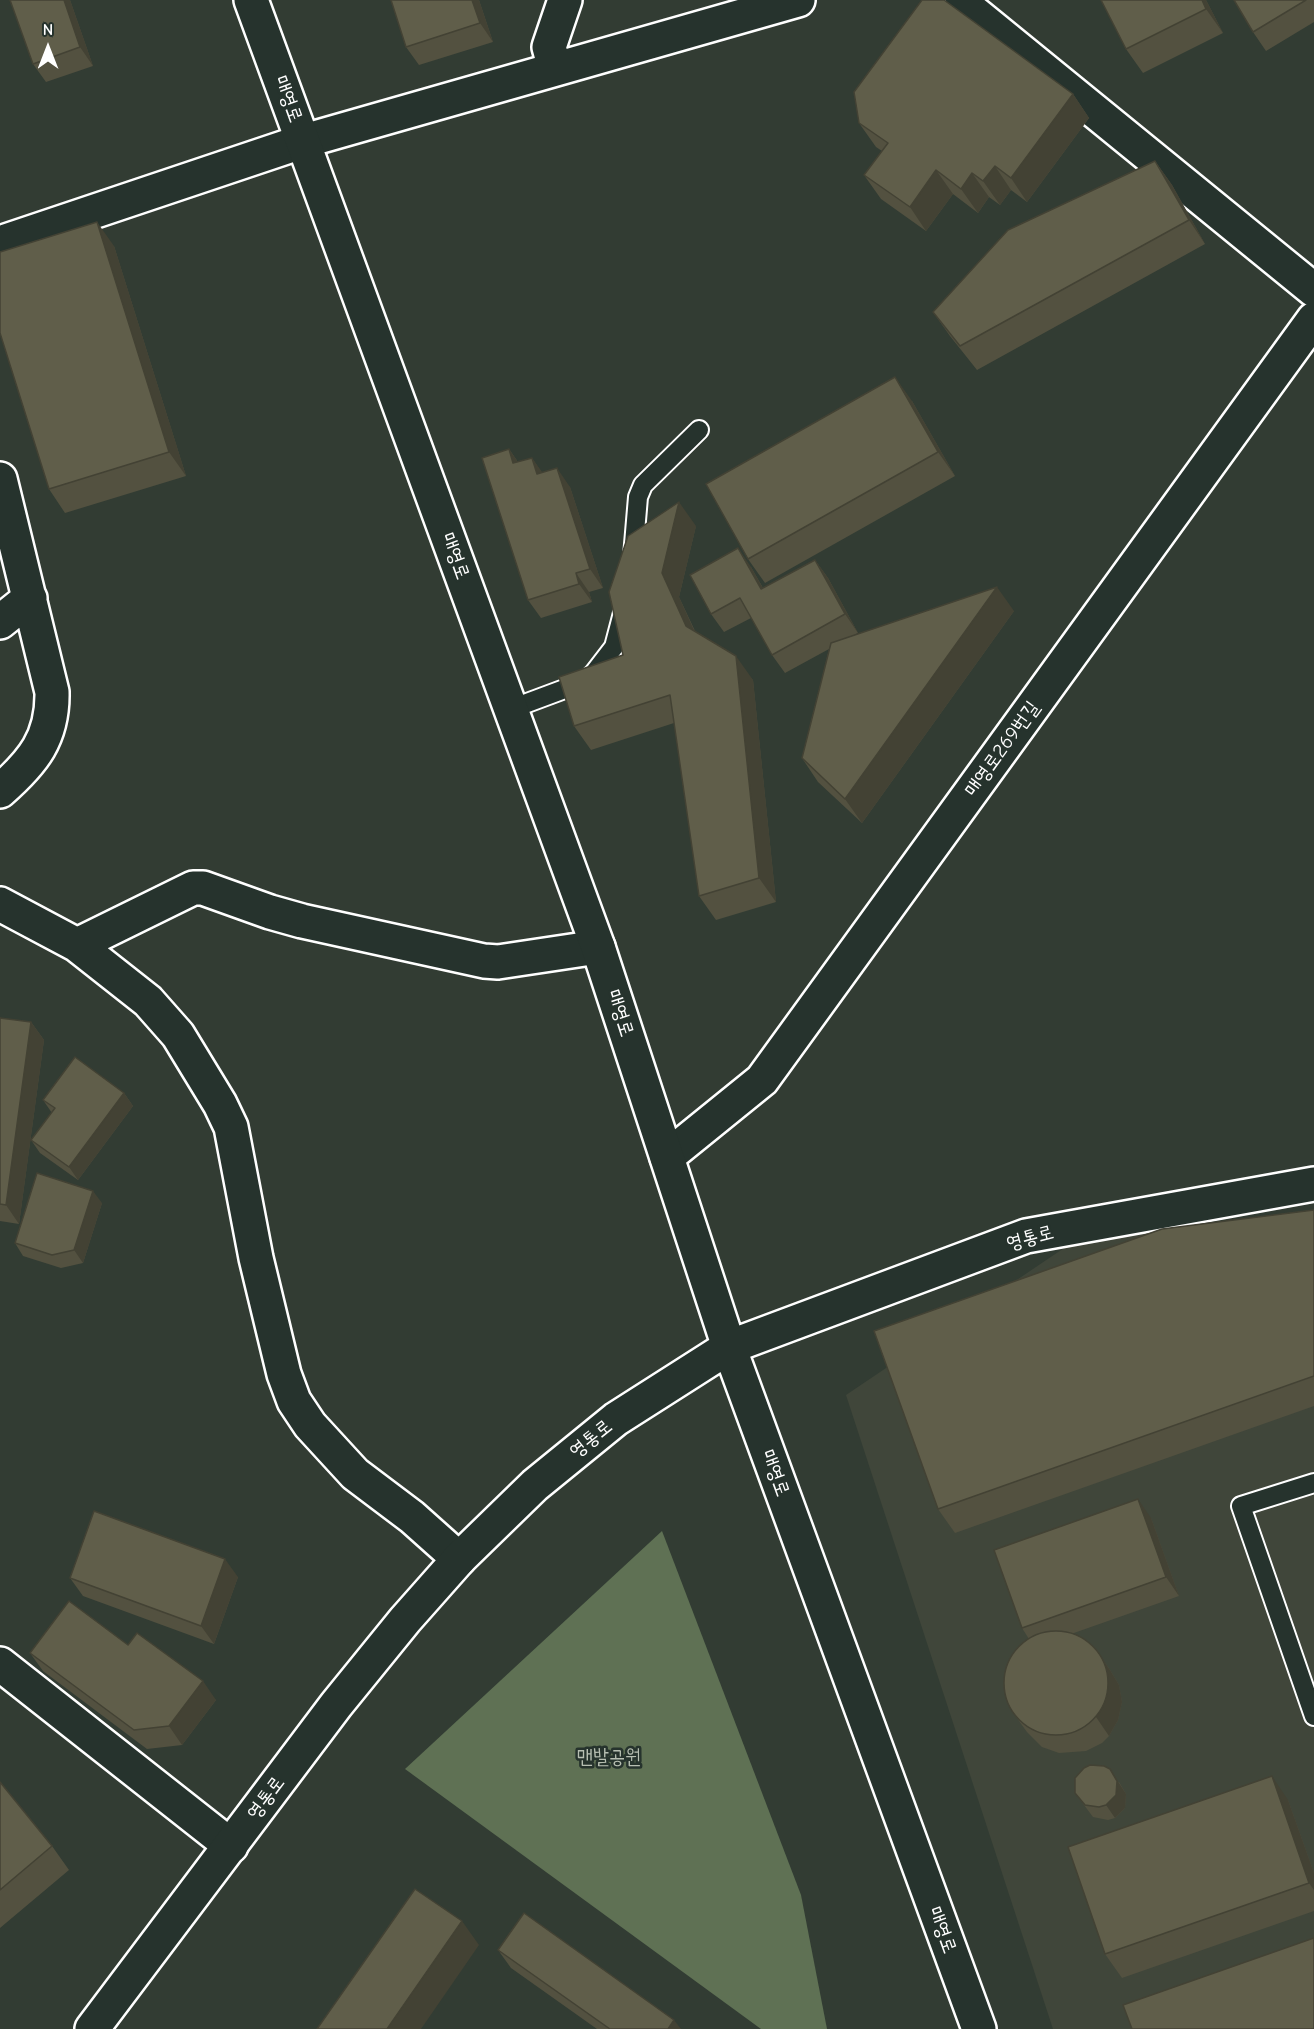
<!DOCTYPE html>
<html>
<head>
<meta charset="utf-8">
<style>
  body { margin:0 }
  #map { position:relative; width:1314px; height:2029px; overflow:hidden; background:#323c33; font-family:"Comic Neue",sans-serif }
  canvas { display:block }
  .north { position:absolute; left:18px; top:18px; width:60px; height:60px; -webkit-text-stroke:4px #26332d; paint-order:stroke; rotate:0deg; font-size:16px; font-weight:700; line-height:24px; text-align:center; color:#fff }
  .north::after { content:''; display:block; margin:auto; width:21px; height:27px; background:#fff; clip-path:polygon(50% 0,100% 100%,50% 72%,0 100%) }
</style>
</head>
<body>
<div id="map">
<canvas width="1314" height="2029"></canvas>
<div class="north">N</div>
</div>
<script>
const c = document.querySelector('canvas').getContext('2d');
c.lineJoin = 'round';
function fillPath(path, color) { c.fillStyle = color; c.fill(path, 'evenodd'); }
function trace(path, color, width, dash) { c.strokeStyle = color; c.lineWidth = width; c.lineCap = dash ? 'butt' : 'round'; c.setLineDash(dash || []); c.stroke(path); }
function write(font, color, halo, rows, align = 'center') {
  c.font = font + ' "Comic Neue","Poor Story",sans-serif'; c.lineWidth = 5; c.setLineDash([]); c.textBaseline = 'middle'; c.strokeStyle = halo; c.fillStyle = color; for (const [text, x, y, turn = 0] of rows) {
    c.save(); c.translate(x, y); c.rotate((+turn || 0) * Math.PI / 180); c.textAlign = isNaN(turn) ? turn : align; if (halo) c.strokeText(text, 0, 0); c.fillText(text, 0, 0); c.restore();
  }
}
fillPath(new Path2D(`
  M 1314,1218 L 1314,2029 L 1053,2029 L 846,1395 L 1076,1240 Z`), '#40463a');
fillPath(new Path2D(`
  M 662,1531 L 801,1895 L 827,2029 L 761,2029 L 405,1769 Z`), '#5f7154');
const lane = new Path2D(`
  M 633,556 L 638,497 L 643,485 L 699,430
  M 511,709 L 586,681 L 594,673 L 614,647 L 624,609
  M 1314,1483 L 1241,1506 L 1314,1716`);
const street = new Path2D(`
  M 962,0 L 962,3 L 1314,290
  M 555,69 L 549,47 L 565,0
  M 0,243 L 304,141 L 798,0
  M 0,479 L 52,692 C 53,738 33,762 0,791
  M 0,622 L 30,598
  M 0,904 L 77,945 L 148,1001 L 178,1035 L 220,1104 L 231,1127 L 256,1258 L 284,1374 L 294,1401 L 310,1425 L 355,1474 L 412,1517 L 459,1559
  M 77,945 L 193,888 L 203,888 L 270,912 L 302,921 L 484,961 L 498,962 L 598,947
  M 667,1157 L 762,1080 L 1314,319
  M 0,1664 L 231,1846`);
const secondary = new Path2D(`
  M 251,0 L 598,947 L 729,1347 L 979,2029
  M 92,2029 L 336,1705 L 405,1620 L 459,1559 L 535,1485 L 616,1419 L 729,1347 L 1026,1236 L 1314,1184`);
trace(lane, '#fff', 22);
trace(street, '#fff', 38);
trace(secondary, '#fff', 38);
trace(lane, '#26332d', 18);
trace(street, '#26332d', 33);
trace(secondary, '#26332d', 33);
fillPath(new Path2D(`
  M 10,0 L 70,0 L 93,66 L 46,82 L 33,64 Z
  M 391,0 L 479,0 L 493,42 L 419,65 L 406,47 Z
  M 1101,0 L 1206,0 L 1223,33 L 1143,73 L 1126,49 Z
  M 1234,0 L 1314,0 L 1314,22 L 1266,51 L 1253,32 Z
  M 1073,94 L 1089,118 L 1027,202 L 1011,190 L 1000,205 L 989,197 L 978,213 L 953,194 L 926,231 L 881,199 L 864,175 L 882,151 L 876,147 L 859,123 Z
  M 1155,161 L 1172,185 L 1205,244 L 977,370 L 950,336 L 933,312 Z
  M 114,246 L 186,476 L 65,513 L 49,489 Z
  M 912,401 L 955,476 L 765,583 L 748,559 Z
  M 509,449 L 518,462 L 532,458 L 542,473 L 570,487 L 603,588 L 589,592 L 592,602 L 541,618 L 528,600 Z
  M 696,526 L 679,597 L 695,631 L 753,680 L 776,902 L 716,920 L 699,896 L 674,723 L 591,750 L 574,726 L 623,655 Z
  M 815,560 L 828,578 L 858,633 L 854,635 L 1014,611 L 862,823 L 818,782 L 802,758 L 829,649 L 785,673 L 772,655 L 751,618 L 724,632 L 711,614 L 751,567 L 763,588 Z
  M 0,1018 L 31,1022 L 44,1040 L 19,1224 L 0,1221 Z
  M 124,1093 L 133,1106 L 78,1180 L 40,1153 L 31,1140 L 52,1113 L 43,1100 Z
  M 102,1203 L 83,1263 L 61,1268 L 23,1256 L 15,1243 Z
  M 1314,1210 L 1314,1406 L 955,1533 L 938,1509 Z
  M 1151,1518 L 1179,1596 L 1071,1634 L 1097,1651 L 1110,1670 L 1119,1685 L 1122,1702 L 1118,1720 L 1109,1736 L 1102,1743 L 1086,1751 L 1059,1753 L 1042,1747 L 1027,1732 L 1014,1714 L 1029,1639 L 1022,1628 Z
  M 238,1577 L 214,1644 L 83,1596 L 70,1578 Z
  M 128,1645 L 216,1700 L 182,1745 L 147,1749 L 43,1671 L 30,1653 Z
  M 0,1782 L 52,1846 L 69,1870 L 0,1928 Z
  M 1119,1782 L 1126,1794 L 1125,1808 L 1115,1818 L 1108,1820 L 1093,1817 L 1075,1793 Z
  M 1288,1800 L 1314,1873 L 1314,1911 L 1122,1978 L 1105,1954 Z
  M 498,1950 L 681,2029 L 597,2029 L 511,1968 Z`), '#535140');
fillPath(new Path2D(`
  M 64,0 L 70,0 L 93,66 L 80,47 Z
  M 472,0 L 479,0 L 493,42 L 480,23 Z
  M 1202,0 L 1206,0 L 1223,33 L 1206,9 Z
  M 1073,94 L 1089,118 L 1027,202 L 1011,178 Z
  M 1155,161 L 1172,185 L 1205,244 L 1189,220 Z
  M 995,166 L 1011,190 L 1000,205 L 983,181 Z
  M 936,170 L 953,194 L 926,231 L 910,207 Z
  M 972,173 L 989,197 L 978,213 L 961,189 Z
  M 97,222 L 114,246 L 186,476 L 169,452 Z
  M 895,377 L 912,401 L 955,476 L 938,452 Z
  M 509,449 L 522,468 L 513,463 Z
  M 532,458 L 545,476 L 537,474 Z
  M 557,468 L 570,487 L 603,588 L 590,569 Z
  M 679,502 L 696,526 L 679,597 L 703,650 L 686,626 L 662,573 Z
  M 738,548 L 751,567 L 774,608 L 761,589 Z
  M 815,560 L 828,578 L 858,633 L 845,614 Z
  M 576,573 L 589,592 L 592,602 L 579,584 Z
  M 997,587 L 1014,611 L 862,823 L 845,799 Z
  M 736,656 L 753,680 L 776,902 L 759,878 Z
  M 31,1022 L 44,1040 L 19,1224 L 6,1205 Z
  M 124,1093 L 133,1106 L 78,1180 L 69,1167 Z
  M 93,1191 L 102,1203 L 83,1263 L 74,1250 Z
  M 1138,1499 L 1151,1518 L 1179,1596 L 1166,1577 Z
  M 225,1559 L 238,1577 L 214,1644 L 201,1626 Z
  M 1097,1651 L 1110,1670 L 1119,1685 L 1122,1702 L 1118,1720 L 1109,1736 L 1096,1717 Z
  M 203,1681 L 216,1700 L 182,1745 L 169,1726 Z
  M 1110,1769 L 1126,1794 L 1125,1808 L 1115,1818 L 1106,1805 Z
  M 1272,1776 L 1288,1800 L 1314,1873 L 1314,1890 L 1309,1883 Z
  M 462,1921 L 479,1945 L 421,2029 L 387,2029 Z
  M 674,2020 L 681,2029 L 668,2029 Z`), '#434234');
const building = new Path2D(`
  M 10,0 L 64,0 L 80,47 L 33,64 Z
  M 391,0 L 472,0 L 480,23 L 406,47 Z
  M 922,0 L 944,0 L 1073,94 L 1011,178 L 995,166 L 983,181 L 972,173 L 961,189 L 936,170 L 910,207 L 864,175 L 888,143 L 859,123 L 854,92 Z
  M 1101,0 L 1202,0 L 1206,9 L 1126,49 Z
  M 1234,0 L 1306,0 L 1253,32 Z
  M 1155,161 L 1189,220 L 960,346 L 933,312 L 1008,230 Z
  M 97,222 L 169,452 L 49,489 L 0,333 L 0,252 Z
  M 895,377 L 938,452 L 748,559 L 706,484 Z
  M 509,449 L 513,463 L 532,458 L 537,474 L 557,468 L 590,569 L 576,573 L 579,584 L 528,600 L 482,458 Z
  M 679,502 L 662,573 L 686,626 L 736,656 L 759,878 L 699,896 L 670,695 L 574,726 L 559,677 L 623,655 L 609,592 L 628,536 Z
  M 738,548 L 761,589 L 815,560 L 845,614 L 772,655 L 740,598 L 711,614 L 690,575 Z
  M 997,587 L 845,799 L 802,758 L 831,643 Z
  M 0,1018 L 31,1022 L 6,1205 L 0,1204 Z
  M 75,1057 L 124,1093 L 69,1167 L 31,1140 L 55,1108 L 43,1100 Z
  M 37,1173 L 93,1191 L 74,1250 L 52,1255 L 15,1243 Z
  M 1314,1210 L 1314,1376 L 938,1509 L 874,1331 L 1162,1229 Z
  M 1138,1499 L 1166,1577 L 1022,1628 L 994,1550 Z
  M 94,1511 L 225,1559 L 201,1626 L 70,1578 Z
  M 69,1601 L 128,1645 L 137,1633 L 203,1681 L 169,1726 L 134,1730 L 30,1653 Z
  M1004 1683a52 52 0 1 1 104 0a52 52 0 1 1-104 0Z
  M 1090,1765 L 1104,1766 L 1110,1769 L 1117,1781 L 1116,1795 L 1106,1805 L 1099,1807 L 1085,1805 L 1075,1793 L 1075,1778 L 1084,1768 Z
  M 1272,1776 L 1309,1883 L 1105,1954 L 1068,1847 Z
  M 0,1782 L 52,1846 L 0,1890 Z
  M 415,1889 L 462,1921 L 387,2029 L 317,2029 Z
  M 524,1913 L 674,2020 L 668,2029 L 610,2029 L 498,1950 Z
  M 1314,1938 L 1314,2029 L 1132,2029 L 1123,2005 Z`);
fillPath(building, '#605e4a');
trace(building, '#434234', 1.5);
write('20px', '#fff', '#26332d', [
  ["매영로",288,99,70],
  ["매영로",455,556,70],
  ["매영로269번길",1002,749,-54],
  ["매영로",620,1013,72],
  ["영통로",1030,1238,-15],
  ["영통로",591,1439,-39],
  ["매영로",775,1473,70],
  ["영통로",266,1798,-53],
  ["매영로",942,1930,70]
]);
write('20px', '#b7bfb2', '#26332d', [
  ["맨발공원",609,1757]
]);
</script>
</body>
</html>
